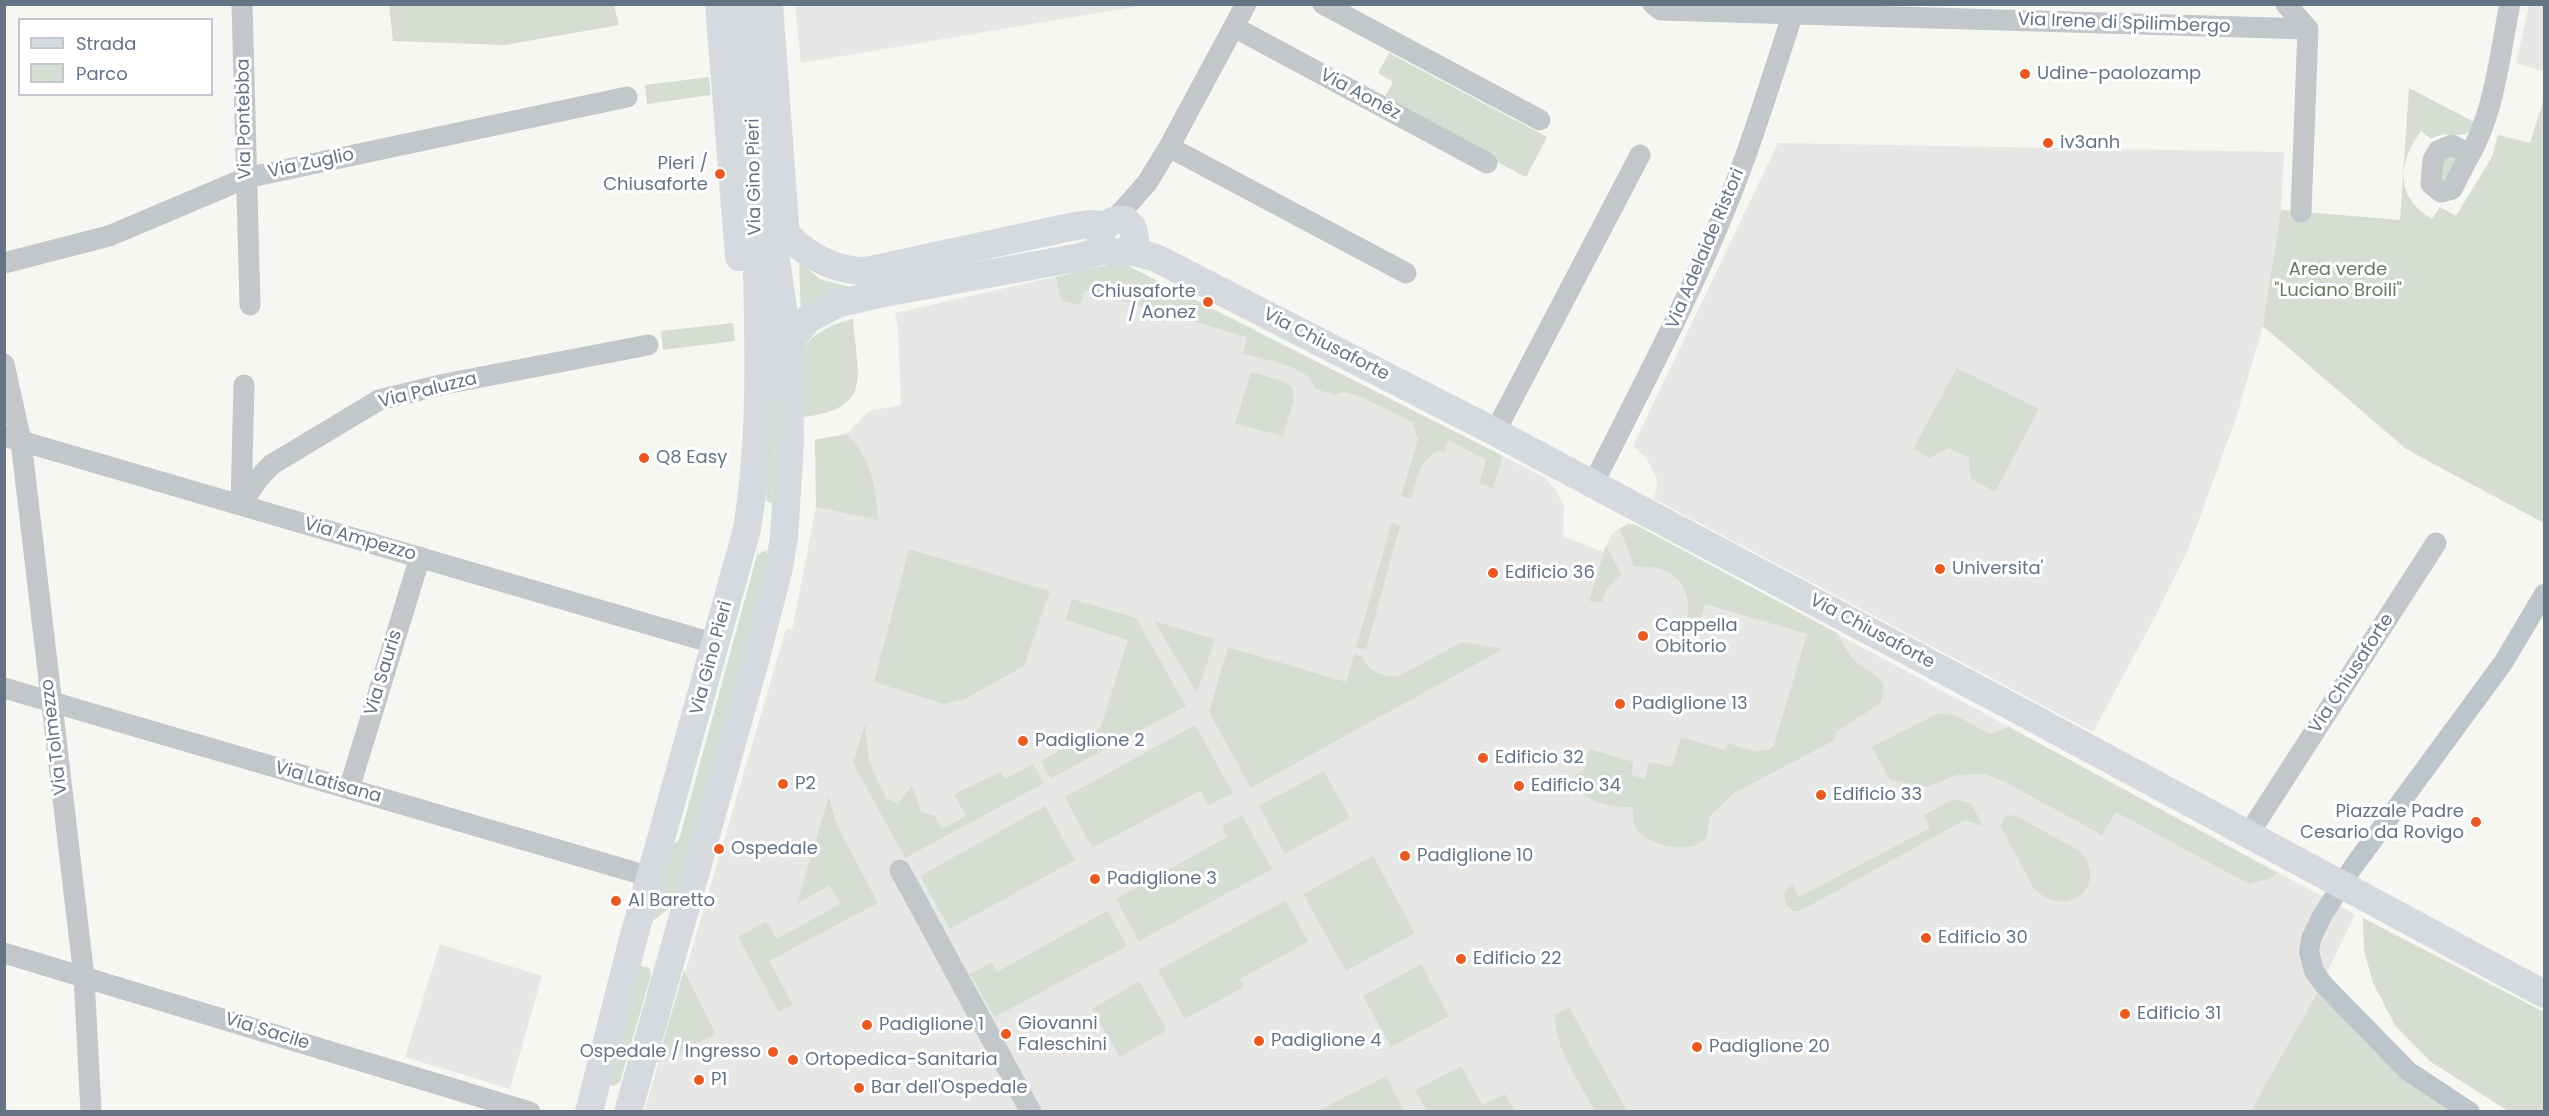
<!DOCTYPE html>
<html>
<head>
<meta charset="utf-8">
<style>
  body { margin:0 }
  #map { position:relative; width:2549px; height:1116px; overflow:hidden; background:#f6f6f2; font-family:Poppins,sans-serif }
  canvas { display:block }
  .frame { position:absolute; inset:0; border:6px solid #647485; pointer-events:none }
  .legend { position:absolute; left:18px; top:18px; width:195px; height:78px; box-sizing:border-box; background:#fff; border:2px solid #c1c7ce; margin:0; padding:8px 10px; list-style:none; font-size:18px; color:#647485 }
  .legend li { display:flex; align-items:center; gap:12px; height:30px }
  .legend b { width:30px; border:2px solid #c1c7ce }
</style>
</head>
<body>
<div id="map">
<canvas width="2549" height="1116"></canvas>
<div class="frame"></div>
<ul class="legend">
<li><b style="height:8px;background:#d6dadf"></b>Strada</li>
<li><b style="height:16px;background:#d7ddd3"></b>Parco</li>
</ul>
</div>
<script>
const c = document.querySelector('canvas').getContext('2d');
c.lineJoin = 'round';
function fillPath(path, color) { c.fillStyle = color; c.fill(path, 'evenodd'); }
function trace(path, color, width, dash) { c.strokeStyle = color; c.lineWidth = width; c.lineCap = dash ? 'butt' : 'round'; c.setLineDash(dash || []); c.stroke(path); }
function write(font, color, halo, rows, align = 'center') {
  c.font = font + ' Poppins,sans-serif'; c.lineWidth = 6; c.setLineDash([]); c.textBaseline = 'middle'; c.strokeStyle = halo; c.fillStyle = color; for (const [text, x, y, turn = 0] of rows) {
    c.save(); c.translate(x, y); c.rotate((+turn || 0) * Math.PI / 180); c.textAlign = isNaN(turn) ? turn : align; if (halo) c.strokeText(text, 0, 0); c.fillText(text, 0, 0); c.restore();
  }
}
fillPath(new Path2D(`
  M 795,4 L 1145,4 L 1145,5 L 801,63 Z
  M 2529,5 L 2544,5 L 2544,72 L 2516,63 Z
  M 1778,143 L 2284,152 L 2281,210 L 2270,289 L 2263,326 L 2236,418 L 2188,550 L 2156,615 L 2093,732 L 1654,499 L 1657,487 L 1656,477 L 1647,459 L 1633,446 Z
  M 1120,262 L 1544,477 L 1556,490 L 1564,506 L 1563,536 L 1603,552 L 1613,532 L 1628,524 L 1636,525 L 2355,914 L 2317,993 L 2409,1082 L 2455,1111 L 644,1112 L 786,629 L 792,630 L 816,507 L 815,440 L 846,434 L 869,411 L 901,405 L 898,328 L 895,313 Z
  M 440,944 L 542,976 L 510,1089 L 405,1057 Z`), '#e7e8e6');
fillPath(new Path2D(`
  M 389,5 L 614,5 L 619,25 L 505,45 L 393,41 Z
  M 1389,53 L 1547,137 L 1526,177 L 1382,102 L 1393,82 L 1378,73 Z
  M 709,77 L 711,95 L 647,104 L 645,85 Z
  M 2409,88 L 2478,124 C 2461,145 2449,127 2431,139 L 2421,131 C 2397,164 2395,197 2432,219 L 2440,207 L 2456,216 L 2492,157 L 2498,135 L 2530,143 L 2544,98 L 2544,523 L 2406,449 L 2263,326 L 2281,210 L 2400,220 Z
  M 2444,155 L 2458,158 L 2447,183 L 2440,185 Z
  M 760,196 L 781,375 L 772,503 L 766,501 L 770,420 Z
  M 799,262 L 820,279 L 850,287 L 801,315 Z
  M 1120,262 L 1503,456 L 1493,488 L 1479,484 L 1486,460 L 1448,440 L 1444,452 L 1440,451 C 1419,458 1417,480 1411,499 L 1401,496 L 1418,439 L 1412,422 L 1357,395 L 1343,392 L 1335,395 L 1315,389 C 1314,367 1262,359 1243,354 L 1247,337 L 1085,290 L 1080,305 L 1061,301 L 1056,277 Z
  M 853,319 C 858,381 874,409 797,418 C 799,399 797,375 801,356 C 806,335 834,323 853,319 Z
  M 733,323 L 735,341 L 663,350 L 661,331 Z
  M 1957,368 L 2039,409 L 1995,492 L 1970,478 L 1969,458 L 1949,448 L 1930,458 L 1913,449 Z
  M 1251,372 L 1283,381 L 1292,387 L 1294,400 L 1283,436 L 1235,424 Z
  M 846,434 C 870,455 877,488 878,520 L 816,507 L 815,440 Z
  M 1392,522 L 1400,526 L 1366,649 L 1356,648 Z
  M 1628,524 L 1636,525 L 1837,633 C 1842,642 1848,654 1855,661 C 1871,675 1892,676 1880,704 L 1836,732 L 1835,740 L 1734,793 L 1710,816 L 1706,838 C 1692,856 1643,846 1635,826 C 1633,821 1633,813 1633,807 C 1611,808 1578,803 1575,775 L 1583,772 L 1590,749 L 1634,762 L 1631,775 L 1645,779 L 1649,762 L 1672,767 L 1681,737 L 1725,750 L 1728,743 C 1742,747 1763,758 1774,745 L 1807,634 L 1705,604 L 1698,628 L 1686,633 C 1695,592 1680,563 1634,567 L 1620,528 Z
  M 1606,545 L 1621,574 L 1607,588 L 1602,602 L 1589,601 Z
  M 909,549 L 1050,591 L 1024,666 L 965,699 L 944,704 L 874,682 Z
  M 766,550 L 769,559 L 676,903 L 645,927 L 667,850 L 679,840 L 757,555 Z
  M 1072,599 L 1136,618 L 1186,706 L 1050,779 L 1041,761 L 1101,727 L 1128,640 L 1066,620 Z
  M 1154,621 L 1215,639 L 1197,693 Z
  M 1462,642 L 1503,649 L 1251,788 L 1209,712 L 1228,647 L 1346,682 L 1354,654 L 1363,657 C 1367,672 1383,675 1397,677 Z
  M 1939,713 L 1955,715 L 1989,734 L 2009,727 L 2277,873 L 2269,879 L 2249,884 L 2116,812 L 2102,835 L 2005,782 L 1985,774 L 1957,775 L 1927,787 L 1890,780 L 1872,747 Z
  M 865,724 L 869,762 L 886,798 L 898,804 L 912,785 L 921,812 L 934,815 L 942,829 L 966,816 L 954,794 L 1000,772 L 1005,779 L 1033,764 L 1044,783 L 905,858 L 853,763 Z
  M 1195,725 L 1233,793 L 1209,805 L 1200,791 L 1092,848 L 1065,797 Z
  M 1324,771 L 1350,818 L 1285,854 L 1259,806 Z
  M 829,796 L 837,826 L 878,903 L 769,961 L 793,1005 L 779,1012 L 738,937 L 766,921 L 777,939 L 840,904 L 830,885 L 797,904 Z
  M 1954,799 L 1971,803 L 1983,826 L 1965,820 L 1800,911 L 1793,911 C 1783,903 1781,892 1793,885 L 1799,897 L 1930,828 L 1924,815 Z
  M 1045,806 L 1075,860 L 950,929 L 920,876 Z
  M 1242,815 L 1272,869 L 1139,941 L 1116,899 L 1227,837 L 1222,826 Z
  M 2007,815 L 2017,816 L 2079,851 C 2112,884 2065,924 2033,887 L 2001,827 L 2003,818 Z
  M 1373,856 L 1415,933 L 1346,971 L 1303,894 Z
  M 1286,900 L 1308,942 L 1240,979 L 1244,987 L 1185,1019 L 1158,970 Z
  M 1107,911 L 1127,946 L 995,1017 L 970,974 L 992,962 L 997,972 Z
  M 2363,918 L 2544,1012 L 2544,1111 L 2508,1111 L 2431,1062 L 2414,1045 L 2395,1025 L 2373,983 L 2364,950 Z
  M 1421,964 L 1449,1016 L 1391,1047 L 1363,996 Z
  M 641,966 L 649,968 L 651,975 L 620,1082 L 613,1086 L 609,1083 L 638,968 Z
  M 684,970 L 716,1034 L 657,1063 Z
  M 1139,981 L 1167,1030 L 1120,1057 L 1092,1009 Z
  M 2317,993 L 2409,1082 L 2455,1111 L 2251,1111 Z
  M 1569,1007 L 1627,1111 L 1595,1111 C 1580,1083 1554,1048 1555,1015 Z
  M 1461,1066 L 1482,1105 L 1505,1094 L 1515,1111 L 1427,1111 L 1415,1090 Z
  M 1386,1076 L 1404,1111 L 1318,1111 Z`), '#d7ddd3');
trace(new Path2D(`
  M 2470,1112 L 2408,1071 L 2324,985 L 2314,971 L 2309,952 L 2311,939 L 2322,916 L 2353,867 L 2503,663 L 2544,594`), '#bbc5ca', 20);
trace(new Path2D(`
  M 242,4 L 250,305
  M 1323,4 L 1540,120
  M 1653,4 L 1661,10 L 2308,29
  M 2286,4 L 2308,29
  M 1234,27 L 1487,163
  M 2452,145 L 2465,152 L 2467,160 L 2452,189 L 2441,192 L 2431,184 L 2433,160 L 2438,151 Z
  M 1169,147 L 1406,273
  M 2467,160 C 2495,113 2499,57 2510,4
  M 2301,212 L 2308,29
  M 1114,220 L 1147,183 L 1169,147 L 1246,4
  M 4,263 L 109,236 L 246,178 L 627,97
  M 4,364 L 21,441 L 84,977 L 91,1112
  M 1495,432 L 1640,155
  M 4,436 L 716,644
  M 1593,484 C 1638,394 1686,305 1724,212 C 1752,144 1773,74 1796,4
  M 241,505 L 258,479 L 271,465 L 379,400 L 445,384 L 648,345
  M 241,505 L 244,385
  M 4,688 L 651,877
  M 349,789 L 420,557
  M 2248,835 L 2436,543
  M 900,870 L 1031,1112
  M 4,953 L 530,1112`), '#c3c7ca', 21);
trace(new Path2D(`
  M 719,4 L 739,257
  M 769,4 L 786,238
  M 769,213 C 791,245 825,271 866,271 L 1075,226 L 1091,224 L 1105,225
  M 1127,251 L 1135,239 L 1133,228 L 1125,220 C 1105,216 1090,242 1111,252 C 1118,255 1123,251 1130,252 C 1139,252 1149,256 1158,259 L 1495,432 L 2018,710 L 2544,994
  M 789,348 L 793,338 L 808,319 L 837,304 L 879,294 L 1080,257 L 1107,249
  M 589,1112 L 632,943 L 747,529 C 761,443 759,356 757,269 C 755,181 752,93 746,4
  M 628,1112 L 755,661 L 779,568 L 784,537 L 790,443 L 789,348 L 771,227`), '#d6dadf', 28);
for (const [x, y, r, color] of [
  [2025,74,6,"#e85a21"],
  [2048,143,6,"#e85a21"],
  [720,174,6,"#e85a21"],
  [1208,302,6,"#e85a21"],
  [644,458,6,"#e85a21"],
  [1940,569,6,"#e85a21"],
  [1493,573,6,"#e85a21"],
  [1643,636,6,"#e85a21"],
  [1620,704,6,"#e85a21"],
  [1023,741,6,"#e85a21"],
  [1483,758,6,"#e85a21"],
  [783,784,6,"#e85a21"],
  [1519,786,6,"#e85a21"],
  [1821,795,6,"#e85a21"],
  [2476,822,6,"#e85a21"],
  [719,849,6,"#e85a21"],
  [1405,856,6,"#e85a21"],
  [1095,879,6,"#e85a21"],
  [616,901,6,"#e85a21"],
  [1926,938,6,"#e85a21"],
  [1461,959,6,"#e85a21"],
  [2125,1014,6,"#e85a21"],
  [867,1025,6,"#e85a21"],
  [1006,1034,6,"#e85a21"],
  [1259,1041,6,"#e85a21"],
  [1697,1047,6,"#e85a21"],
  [773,1052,6,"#e85a21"],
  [793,1060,6,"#e85a21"],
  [699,1080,6,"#e85a21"],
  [859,1088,6,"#e85a21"]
]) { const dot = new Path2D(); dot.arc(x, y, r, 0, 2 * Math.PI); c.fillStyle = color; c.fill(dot); trace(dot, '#fff', 2); }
write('18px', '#647485', '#fff', [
  ["Via Irene di Spilimbergo",2124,24,2],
  ["Via Aonêz",1360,95,28],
  ["Via Pontebba",245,119,-91],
  ["Via Zuglio",311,164,-12],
  ["Via Gino Pieri",755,177,-91],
  ["Via Adelaide Ristori",1706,249,-67],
  ["Via Chiusaforte",1326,345,27],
  ["Via Paluzza",428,391,-14],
  ["Via Ampezzo",360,540,16],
  ["Via Chiusaforte",1872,632,28],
  ["Via Gino Pieri",712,658,-75],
  ["Via Sauris",384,673,-73],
  ["Via Chiusaforte",2352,674,-57],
  ["Via Tolmezzo",55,737,-97],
  ["Via Latisana",328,783,16],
  ["Via Sacile",267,1032,17]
]);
write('18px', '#647485', '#fff', [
  ["Udine-paolozamp",2037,74],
  ["iv3anh",2060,143],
  ["Pieri /",708,164,"right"],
  ["Chiusaforte",708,185,"right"],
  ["Chiusaforte",1196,292,"right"],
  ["/ Aonez",1196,313,"right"],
  ["Q8 Easy",656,458],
  ["Universita'",1952,569],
  ["Edificio 36",1505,573],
  ["Cappella",1655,626],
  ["Obitorio",1655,647],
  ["Padiglione 13",1632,704],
  ["Padiglione 2",1035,741],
  ["Edificio 32",1495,758],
  ["P2",795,784],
  ["Edificio 34",1531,786],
  ["Edificio 33",1833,795],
  ["Piazzale Padre",2464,812,"right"],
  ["Cesario da Rovigo",2464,833,"right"],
  ["Ospedale",731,849],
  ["Padiglione 10",1417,856],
  ["Padiglione 3",1107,879],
  ["Al Baretto",628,901],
  ["Edificio 30",1938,938],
  ["Edificio 22",1473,959],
  ["Edificio 31",2137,1014],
  ["Giovanni",1018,1024],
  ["Faleschini",1018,1045],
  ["Padiglione 1",879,1025],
  ["Padiglione 4",1271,1041],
  ["Padiglione 20",1709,1047],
  ["Ospedale / Ingresso",761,1052,"right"],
  ["Ortopedica-Sanitaria",805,1060],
  ["P1",711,1080],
  ["Bar dell'Ospedale",871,1088]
], 'left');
write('18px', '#677b63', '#fff', [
  ["Area verde",2338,270],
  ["\"Luciano Broili\"",2338,291]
]);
</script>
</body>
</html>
